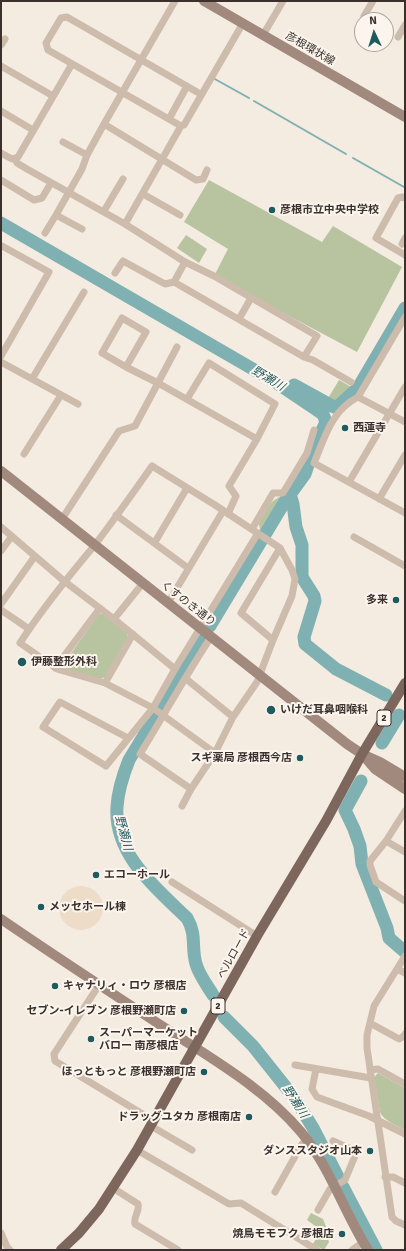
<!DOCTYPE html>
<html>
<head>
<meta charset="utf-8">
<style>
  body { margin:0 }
  #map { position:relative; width:406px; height:1251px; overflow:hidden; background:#f4ebe1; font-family:Signika,sans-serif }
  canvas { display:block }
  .frame { position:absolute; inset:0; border:2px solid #3b302b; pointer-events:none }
  .north { position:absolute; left:354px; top:12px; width:40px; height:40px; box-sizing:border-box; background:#fbf5ee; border:1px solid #aea6a0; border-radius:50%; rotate:356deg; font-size:11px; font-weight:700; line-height:16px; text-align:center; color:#3b302b }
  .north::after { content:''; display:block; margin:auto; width:14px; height:18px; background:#1f5a5e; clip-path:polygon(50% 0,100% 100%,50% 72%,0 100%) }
</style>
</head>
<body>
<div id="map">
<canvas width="406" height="1251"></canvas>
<div class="frame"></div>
<div class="north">N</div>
</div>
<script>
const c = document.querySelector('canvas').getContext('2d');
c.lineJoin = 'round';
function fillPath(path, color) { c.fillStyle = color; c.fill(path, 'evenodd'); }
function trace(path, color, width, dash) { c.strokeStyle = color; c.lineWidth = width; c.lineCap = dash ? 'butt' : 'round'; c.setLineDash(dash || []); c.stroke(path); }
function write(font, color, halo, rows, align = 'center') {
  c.font = font + ' Signika,"Noto Sans JP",sans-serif'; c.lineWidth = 4; c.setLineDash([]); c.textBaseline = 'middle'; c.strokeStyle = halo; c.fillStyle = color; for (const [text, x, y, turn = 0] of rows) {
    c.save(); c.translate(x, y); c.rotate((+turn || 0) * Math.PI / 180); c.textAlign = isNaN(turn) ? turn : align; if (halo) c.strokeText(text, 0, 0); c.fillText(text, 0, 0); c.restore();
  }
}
fillPath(new Path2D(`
  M 209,180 L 322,242 L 333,226 L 402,267 L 357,352 L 214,276 L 228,249 L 184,222 Z
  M 186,235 L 207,249 L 199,263 L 177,248 Z
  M 339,380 L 353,388 C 344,395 338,406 327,400 Z
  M 282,496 L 283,497 L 263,531 L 260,530 L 259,524 C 265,513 269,500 282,496 Z
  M 99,614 L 103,614 L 127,633 L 128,637 L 105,677 L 100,679 L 63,668 L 62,666 Z
  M 378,1073 L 405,1088 L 405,1130 C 396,1125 384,1121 380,1112 L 374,1078 L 376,1075 Z
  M 311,1213 L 323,1219 L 328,1232 L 325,1232 L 329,1242 L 324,1250 L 313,1244 L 321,1230 L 307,1220 Z`), '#b8c4a0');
fillPath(new Path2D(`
  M59 908a22 22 0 1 1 44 0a22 22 0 1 1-44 0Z`), '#ecdcc8');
trace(new Path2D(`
  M 213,78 L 249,98
  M 254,101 L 346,154
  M 353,158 L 404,187`), '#7fb0b2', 2);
trace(new Path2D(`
  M 1,223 L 277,383 L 323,414 L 326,422 L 314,447 L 305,474 L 284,503 L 210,626
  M 294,385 L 334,407 L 337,407 L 358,388 L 405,308
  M 290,494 L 293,504 L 296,527 L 302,545 L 302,577 L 314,596 L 315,601 L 304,637 L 305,644 L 336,669 L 386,695
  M 202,639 L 129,760 C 123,775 118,790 117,807 C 114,855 156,888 187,918 C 197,935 191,947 196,964 C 199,975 207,985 213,995
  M 382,743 L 399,715
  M 361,781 L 345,810 L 354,829 L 360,846 L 362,864 L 387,928 L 389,938 L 404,951
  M 224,1017 L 253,1046 L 296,1100 L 313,1128 L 338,1177
  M 343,1187 L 376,1250`), '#7fb0b2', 13);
trace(new Path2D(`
  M 364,16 L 373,1
  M 263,35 L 283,1
  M 398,37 L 405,25
  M 1,45 L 5,39
  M 1,66 L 53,96
  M 1,111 L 33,130
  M 169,119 L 187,86
  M 104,124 L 196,180 L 203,179 L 207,170
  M 181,126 L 48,50 L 46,43 L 61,18 L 67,17 L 197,92
  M 63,142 L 87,155
  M 1,153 L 12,159 L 18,157 L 72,64
  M 15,158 L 17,163 L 27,169 L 125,224 L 185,262 L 214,276 L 317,336 L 304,357
  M 1,180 L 34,200 L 42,198 L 51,183
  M 143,194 L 180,215
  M 405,198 L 403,197 L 398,198 L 376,238 L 405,255
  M 104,211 L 123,179
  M 125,224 L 181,126 L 184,125 L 243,23
  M 82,229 L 56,215 L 82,169 L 87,155 L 104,124 L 175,1
  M 45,233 L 56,215
  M 402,244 L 405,238
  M 115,273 L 123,261 L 165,284 L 174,282 L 304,357 L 313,360 L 351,382
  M 174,282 L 185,262
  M 405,317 L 358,397 C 331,411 325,437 314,463 L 405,513
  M 239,319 L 251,298
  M 1,356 L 49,272 L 2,246
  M 1,362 L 78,404
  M 126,367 L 102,353 L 122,318 L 146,332 L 126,367 L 158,383 L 177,347
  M 32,379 L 84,292
  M 358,397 L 405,422
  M 187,399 L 209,363 L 275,404 L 257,439
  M 24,454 L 61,395
  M 349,482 L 405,387
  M 379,499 L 405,455
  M 116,515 L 188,568
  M 62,519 L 119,431 L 135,426 L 158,383 L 257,439 L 229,486 L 236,496 L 228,514
  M 1,527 L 64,581 L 114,619 L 175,669
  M 252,529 L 273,493 L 283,493 L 307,453 L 314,430
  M 354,537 L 405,566
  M 155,542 L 187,488
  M 1,551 L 12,536
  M 168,603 L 223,511
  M 1,604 L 35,556
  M 1,610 L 29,629
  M 114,619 L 143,583
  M 273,640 L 241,613 L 280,548
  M 55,668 L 100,608
  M 185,678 L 233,717
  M 105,683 L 133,634
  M 128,738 L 60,702 L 43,727 L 106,766 L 153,708 L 175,669 L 258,533
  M 191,789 L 140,754 C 164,715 186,675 211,637
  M 182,806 L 191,789 L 215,753 L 233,717 L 257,682 L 273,640 L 292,596 L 295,579 L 292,570 L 280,548 L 215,505 L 152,466 C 133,493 114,520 94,546 C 68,577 42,609 20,643 L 57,669 L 105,683 L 153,708 L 215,753
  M 405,811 L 386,841 L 370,861 L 370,865 L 376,882 L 405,901
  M 386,841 L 405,852
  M 172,882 L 257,936
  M 405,956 L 374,1006 L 367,1035 L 367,1048 L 392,1217 L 396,1221 L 405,1225
  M 397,969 L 405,973
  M 99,985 L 54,1054 L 55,1061 L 154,1121
  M 370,1023 L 399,1039 L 404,1036 L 405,1034
  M 295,1065 L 371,1078
  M 316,1069 L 312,1089 L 317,1097 L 369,1116 L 405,1134
  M 370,1070 L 378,1069 L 405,1084
  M 151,1126 L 192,1150
  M 137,1150 L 229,1204 L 241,1203 L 317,1250
  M 385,1177 L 393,1177 L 405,1183
  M 113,1188 L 138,1204 C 140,1212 133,1216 135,1224 L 178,1250
  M 275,1192 L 302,1144 L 307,1140
  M 318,1210 L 330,1189 L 345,1180 L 355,1156 L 353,1150 L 333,1141
  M 1,1233 L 7,1247 L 10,1250
  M 352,1250 L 363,1242`), '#cdbbac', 7);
trace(new Path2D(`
  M 204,1 L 405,117
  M 1,471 L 347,744 L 362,754 L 380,762 L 405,777
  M 363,755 L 375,769 L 405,789
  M 1,919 C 55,956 110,992 165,1028 C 212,1059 264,1088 301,1132 C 330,1167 344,1212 368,1250`), '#a18a7d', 10);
trace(new Path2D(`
  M 61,1250 L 79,1233 L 99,1209 L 137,1150 L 257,936 L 326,821 L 362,754 L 405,683`), '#7d675c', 10);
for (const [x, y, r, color] of [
  [272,210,4,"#1f5a5e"],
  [345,428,4,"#1f5a5e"],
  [396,600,4,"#1f5a5e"],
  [22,662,5,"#1f5a5e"],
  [271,710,5,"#1f5a5e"],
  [300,758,4,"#1f5a5e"],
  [96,875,4,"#1f5a5e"],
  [41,907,4,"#1f5a5e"],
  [55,986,4,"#1f5a5e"],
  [184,1011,4,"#1f5a5e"],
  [91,1039,4,"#1f5a5e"],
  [204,1072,4,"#1f5a5e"],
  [249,1117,4,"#1f5a5e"],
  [370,1151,4,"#1f5a5e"],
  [342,1234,4,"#1f5a5e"]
]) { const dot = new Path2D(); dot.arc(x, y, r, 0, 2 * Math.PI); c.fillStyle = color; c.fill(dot); trace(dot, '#fbf5ee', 1.5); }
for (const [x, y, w] of [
  [384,718,14],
  [218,1006,14]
]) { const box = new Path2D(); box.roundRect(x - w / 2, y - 8, w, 16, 3); c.fillStyle = '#fbf5ee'; c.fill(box); trace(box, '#3b302b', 1); }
write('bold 10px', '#3b302b', null, [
  ["2",384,718],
  ["2",218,1006]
]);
write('11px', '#3b302b', '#fbf5ee', [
  ["彦根環状線",310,49,30],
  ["くすのき通り",188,604,38],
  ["ベルロード",234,954,-61]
]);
write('bold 11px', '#3b302b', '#fbf5ee', [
  ["彦根市立中央中学校",280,210],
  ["西蓮寺",353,428],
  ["多来",388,600,"right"],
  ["伊藤整形外科",31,662],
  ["いけだ耳鼻咽喉科",280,710],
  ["スギ薬局 彦根西今店",292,758,"right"],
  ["エコーホール",104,875],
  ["メッセホール棟",49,907],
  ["キャナリィ・ロウ 彦根店",63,986],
  ["セブン-イレブン 彦根野瀬町店",176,1011,"right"],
  ["スーパーマーケット",99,1033],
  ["バロー 南彦根店",99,1046],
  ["ほっともっと 彦根野瀬町店",196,1072,"right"],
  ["ドラッグユタカ 彦根南店",241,1117,"right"],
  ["ダンススタジオ山本",362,1151,"right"],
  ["焼鳥モモフク 彦根店",334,1234,"right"]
], 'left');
write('italic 12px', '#1f5a5e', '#fbf5ee', [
  ["野瀬川",268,379,31],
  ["野瀬川",123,833,75],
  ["野瀬川",295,1102,57]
]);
</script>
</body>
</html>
